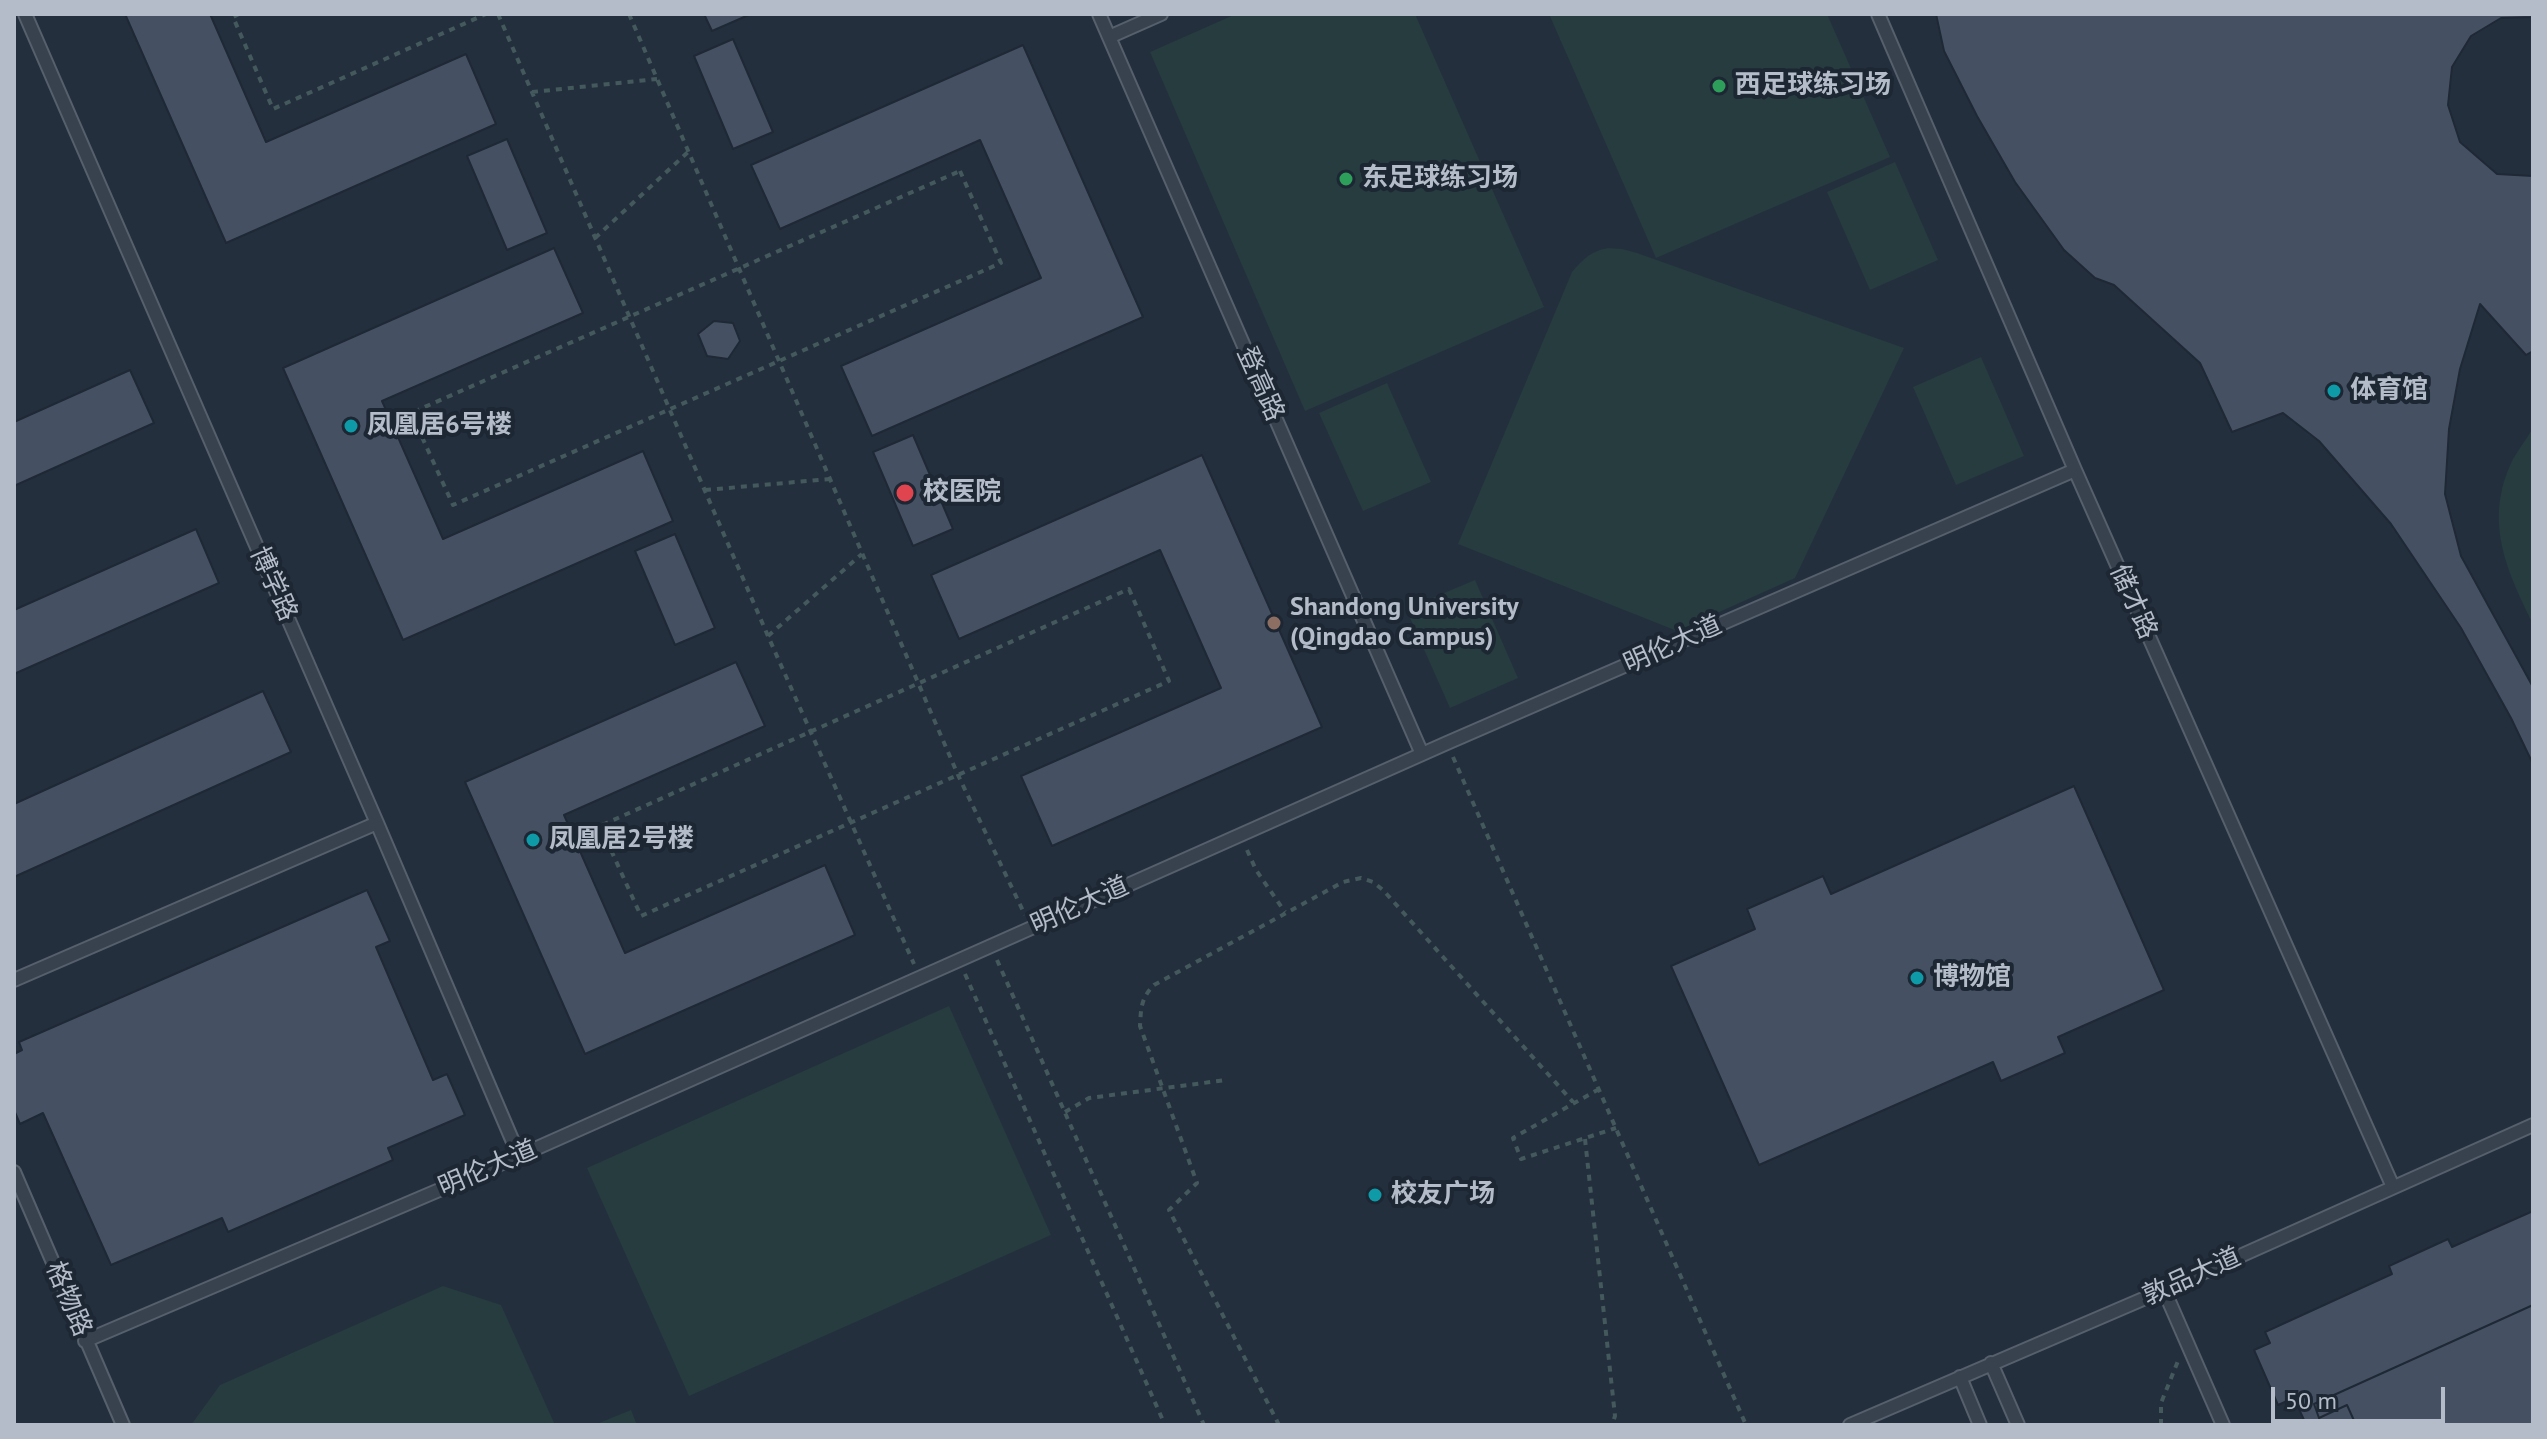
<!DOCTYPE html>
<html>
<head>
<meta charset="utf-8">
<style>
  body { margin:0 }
  #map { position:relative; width:2547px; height:1439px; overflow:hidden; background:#242f3e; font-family:"PT Sans",sans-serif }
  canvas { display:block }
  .frame { position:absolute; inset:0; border:16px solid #b4bcc9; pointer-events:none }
  .scale { position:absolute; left:2271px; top:1387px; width:174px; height:36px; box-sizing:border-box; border:4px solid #b4bcc9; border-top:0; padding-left:10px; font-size:24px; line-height:28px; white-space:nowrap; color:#b4bcc9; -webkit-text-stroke:6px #1d2633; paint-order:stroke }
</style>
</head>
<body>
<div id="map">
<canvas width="2547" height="1439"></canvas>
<div class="frame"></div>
<div class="scale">50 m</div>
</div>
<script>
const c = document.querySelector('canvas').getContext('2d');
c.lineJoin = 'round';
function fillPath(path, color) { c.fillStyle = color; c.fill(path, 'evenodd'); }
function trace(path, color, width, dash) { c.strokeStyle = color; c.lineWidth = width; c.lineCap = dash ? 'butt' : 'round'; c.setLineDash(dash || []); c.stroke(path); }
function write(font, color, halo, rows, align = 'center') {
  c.font = font + ' "PT Sans","Noto Sans SC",sans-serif'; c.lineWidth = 8; c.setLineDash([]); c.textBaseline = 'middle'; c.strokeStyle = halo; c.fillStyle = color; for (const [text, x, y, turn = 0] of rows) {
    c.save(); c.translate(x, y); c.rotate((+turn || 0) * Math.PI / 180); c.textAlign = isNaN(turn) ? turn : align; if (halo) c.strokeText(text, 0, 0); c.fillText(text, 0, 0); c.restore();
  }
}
fillPath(new Path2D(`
  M 1236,14 L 1415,14 L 1544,307 L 1305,411 L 1150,52 Z
  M 1549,14 L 1827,14 L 1890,157 L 1656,258 Z
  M 1895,162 L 1938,260 L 1870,290 L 1827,192 Z
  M 1608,248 L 1622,249 L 1637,253 L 1904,348 L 1795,578 L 1677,631 L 1458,544 L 1572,272 C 1583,259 1591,251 1608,248 Z
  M 1981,357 L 2024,456 L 1956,485 L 1913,387 Z
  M 1387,383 L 1431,482 L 1363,511 L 1319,413 Z
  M 2533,428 L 2533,624 C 2506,569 2483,520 2513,459 C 2519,449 2527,438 2533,428 Z
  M 1475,580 L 1518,678 L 1450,708 L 1406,609 Z
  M 949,1006 L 1051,1235 L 689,1396 L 587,1168 Z
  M 443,1286 L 501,1305 L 555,1425 L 191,1425 L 220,1385 Z
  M 631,1410 L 637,1425 L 594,1425 Z`), '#263c3f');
const building = new Path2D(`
  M 125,14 L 210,14 L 266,142 L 466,54 L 496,124 L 226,243 Z
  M 704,14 L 751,14 L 712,31 Z
  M 1936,14 L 2531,14 L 2532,17 L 2501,18 L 2471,36 L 2452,67 L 2448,105 L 2460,142 L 2497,174 L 2533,176 L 2533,351 L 2526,355 L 2480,304 L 2460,369 L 2449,429 L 2445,494 L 2461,556 L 2533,687 L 2533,764 L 2511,718 L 2461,628 L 2391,524 L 2319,441 L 2283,413 L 2232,432 L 2200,363 L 2114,285 L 2095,278 L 2064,250 L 2015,182 L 1977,116 L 1944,51 Z
  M 733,39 L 773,132 L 733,149 L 694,56 Z
  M 1023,45 L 1143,317 L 872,436 L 841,366 L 1041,278 L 980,140 L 780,229 L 751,165 Z
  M 507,139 L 547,233 L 507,250 L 467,156 Z
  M 554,248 L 583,313 L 382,401 L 443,539 L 643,451 L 673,521 L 403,640 L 283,368 Z
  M 714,321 L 733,323 L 740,341 L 728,359 L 707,356 L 698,334 Z
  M 130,370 L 154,423 L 14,486 L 14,422 Z
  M 913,435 L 953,529 L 913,546 L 873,452 Z
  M 1202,455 L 1322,727 L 1052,846 L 1021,776 L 1221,688 L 1160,550 L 959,639 L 931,575 Z
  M 196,529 L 219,583 L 14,674 L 14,610 Z
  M 675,534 L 715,628 L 675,645 L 635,551 Z
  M 736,662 L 765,726 L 564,815 L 625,953 L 825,865 L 855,935 L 585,1054 L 465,782 Z
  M 263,691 L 291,752 L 14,877 L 14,804 Z
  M 2074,786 L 2164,990 L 2058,1037 L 2065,1053 L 2001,1081 L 1993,1062 L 1759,1165 L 1671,966 L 1755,929 L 1747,909 L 1823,876 L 1831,894 Z
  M 367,890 L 390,941 L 376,947 L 433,1080 L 447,1074 L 465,1115 L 388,1148 L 393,1160 L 228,1232 L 222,1218 L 111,1265 L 43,1113 L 20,1124 L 14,1110 L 14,1054 L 22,1050 L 19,1042 Z
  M 2533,1211 L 2533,1305 L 2314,1404 L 2319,1418 L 2347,1405 L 2356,1425 L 2291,1425 L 2304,1420 L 2294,1398 L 2278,1405 L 2254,1350 L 2270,1343 L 2265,1332 L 2392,1274 L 2389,1266 L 2448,1239 L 2452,1247 Z
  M 2533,1305 L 2533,1425 L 2356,1425 L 2347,1405 L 2319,1418 L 2314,1404 Z`);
fillPath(building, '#455162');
trace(building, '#1f2835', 2);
const service = new Path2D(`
  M 25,14 L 377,823 L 519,1156
  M 1099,14 L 1422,754
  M 1878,14 L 2075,470 L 2393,1187
  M 1109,37 L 1161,14
  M 14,980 L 377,823
  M 14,1172 L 123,1425
  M 2164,1290 L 2223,1425
  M 85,1341 L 519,1156 L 1447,743 L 2075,470
  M 1991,1363 L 2018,1425
  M 1960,1377 L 1980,1425
  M 1850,1425 L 2164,1290 L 2533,1125`);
trace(service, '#565f6c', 16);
trace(new Path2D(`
  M 239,14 L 233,17 L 273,109 L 486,14
  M 498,14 L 768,636 L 914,964
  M 629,14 L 958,775 L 1025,915
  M 532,92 L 657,79
  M 960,171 L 1001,263 L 453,505 L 411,413 Z
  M 595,238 L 688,152
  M 705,490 L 830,479
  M 1129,589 L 1169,681 L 641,916 L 600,826 Z
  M 768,636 L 862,554
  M 1453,757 L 1746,1425
  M 1247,850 L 1256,870 L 1285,912
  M 997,960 L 1204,1425
  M 965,974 L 1165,1425
  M 1599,1089 L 1513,1138 L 1521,1159 L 1616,1128
  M 1065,1112 L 1089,1098 L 1226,1080
  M 1585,1139 L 1615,1416 L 1612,1425
  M 1279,1425 L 1169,1210 L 1197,1183 L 1140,1026 C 1141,1008 1141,998 1154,985 L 1343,882 L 1361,878 L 1373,882 L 1383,890 L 1573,1102
  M 2161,1425 L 2161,1403 L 2178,1361`), '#44595c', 4, [6, 6]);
trace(service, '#38414e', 12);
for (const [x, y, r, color] of [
  [1719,86,8,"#2e9e5b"],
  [1346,179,8,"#2e9e5b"],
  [2334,391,8,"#0f9aa8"],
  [351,426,8,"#0f9aa8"],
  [905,493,10,"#e0444e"],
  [1274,623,8,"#8d6e63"],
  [533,840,8,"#0f9aa8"],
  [1917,978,8,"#0f9aa8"],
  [1375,1195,8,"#0f9aa8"]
]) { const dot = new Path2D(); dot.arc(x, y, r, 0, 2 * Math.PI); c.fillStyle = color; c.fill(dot); trace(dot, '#1d2633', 3); }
write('bold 26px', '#b4bcc9', '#1d2633', [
  ["西足球练习场",1735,86],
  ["东足球练习场",1362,179],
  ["体育馆",2350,391],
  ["凤凰居6号楼",367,426],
  ["校医院",923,493],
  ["Shandong University",1290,608],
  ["(Qingdao Campus)",1290,638],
  ["凤凰居2号楼",549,840],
  ["博物馆",1933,978],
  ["校友广场",1391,1195]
], 'left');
write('26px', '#b4bcc9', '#1d2633', [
  ["登高路",1260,384,66],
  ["博学路",273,584,66],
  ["储才路",2133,602,66],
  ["明伦大道",1673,645,-24],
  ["明伦大道",1080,906,-24],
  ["明伦大道",488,1169,-23],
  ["敦品大道",2192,1277,-24],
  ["格物路",68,1299,67]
]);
</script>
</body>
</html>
